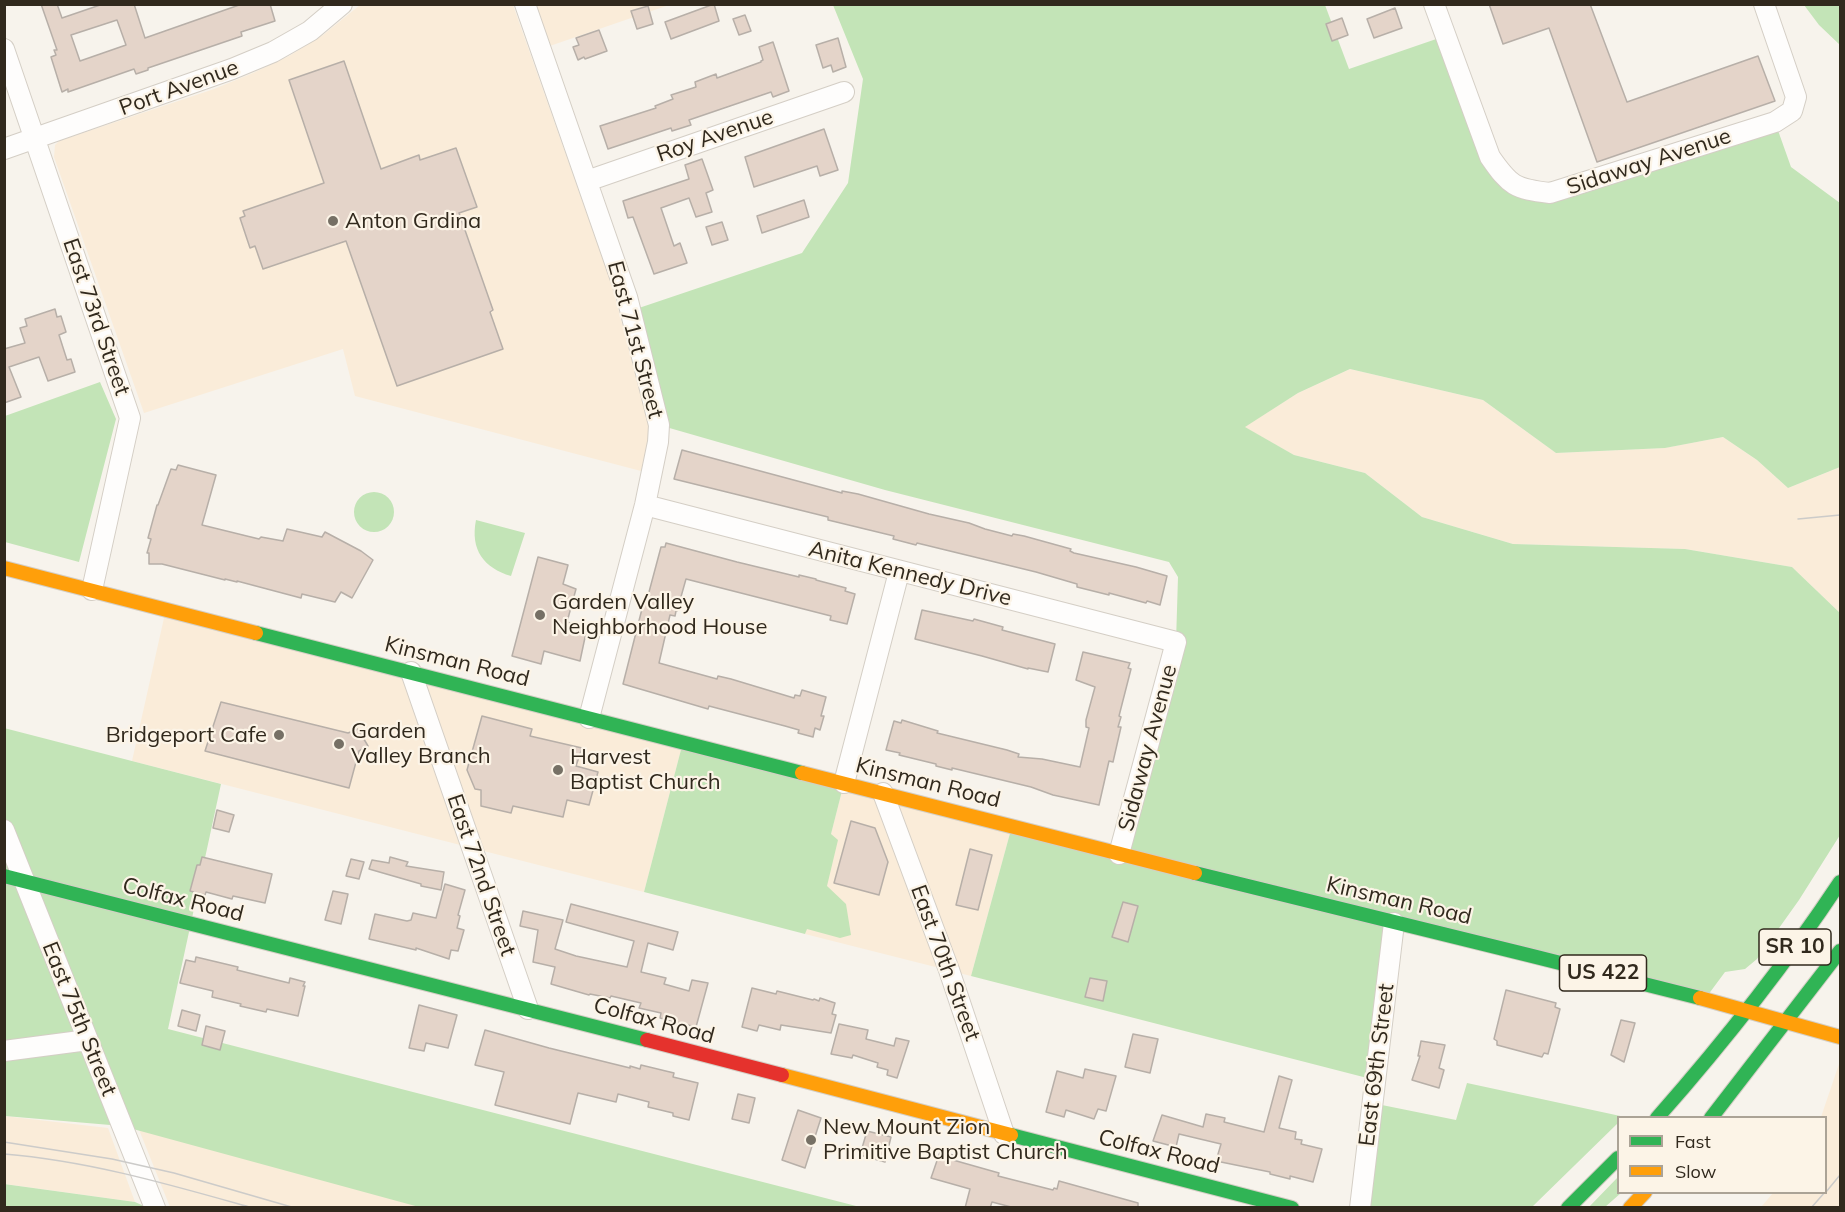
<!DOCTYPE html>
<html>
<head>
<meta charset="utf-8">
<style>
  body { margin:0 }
  #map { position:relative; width:1845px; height:1212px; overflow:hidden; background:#f7f3ec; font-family:Mulish,sans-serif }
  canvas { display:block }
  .frame { position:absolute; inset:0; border:6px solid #31291d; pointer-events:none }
  .legend { position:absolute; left:1617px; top:1116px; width:210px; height:78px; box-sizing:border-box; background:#fcf4e7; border:2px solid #aba396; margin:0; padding:8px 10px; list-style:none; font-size:18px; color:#31291d }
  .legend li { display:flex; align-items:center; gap:12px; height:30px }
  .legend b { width:30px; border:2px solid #aba396 }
</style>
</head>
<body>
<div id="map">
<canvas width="1845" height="1212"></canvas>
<div class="frame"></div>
<ul class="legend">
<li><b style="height:8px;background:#30b455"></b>Fast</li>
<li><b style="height:8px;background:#ff9f0a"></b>Slow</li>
</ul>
</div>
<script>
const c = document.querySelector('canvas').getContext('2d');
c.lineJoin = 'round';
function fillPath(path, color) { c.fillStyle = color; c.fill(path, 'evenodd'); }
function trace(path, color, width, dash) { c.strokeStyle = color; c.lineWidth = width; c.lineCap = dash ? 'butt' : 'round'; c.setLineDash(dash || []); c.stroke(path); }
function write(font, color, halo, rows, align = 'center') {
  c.font = font + ' Mulish,sans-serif'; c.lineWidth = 4.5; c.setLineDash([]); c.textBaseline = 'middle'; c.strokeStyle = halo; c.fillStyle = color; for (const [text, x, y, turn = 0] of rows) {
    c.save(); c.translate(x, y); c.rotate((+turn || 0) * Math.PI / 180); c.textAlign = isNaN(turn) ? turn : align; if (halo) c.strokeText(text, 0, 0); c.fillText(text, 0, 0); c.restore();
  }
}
fillPath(new Path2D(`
  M 525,4 L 669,5 L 541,49 Z
  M 360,5 L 513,5 L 612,285 L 649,426 L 649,437 L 641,471 L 355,396 L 343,349 L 144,413 L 54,157 L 55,145 L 59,141 L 214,89 L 253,73 L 289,56 L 323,35 Z
  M 1350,369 L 1483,400 L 1556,453 L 1664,448 L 1723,437 L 1757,460 L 1788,488 L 1840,467 L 1840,613 L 1792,567 L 1685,549 L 1513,544 L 1422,517 L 1365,473 L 1294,455 L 1244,427 L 1298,393 Z
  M 166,609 L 683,742 L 644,892 L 132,761 Z
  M 844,783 L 1012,826 L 971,976 L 805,934 Z
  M 1839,1064 L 1840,1064 L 1840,1207 L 1761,1207 L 1773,1193 L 1826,1192 L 1826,1118 L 1821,1117 Z
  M 118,1077 L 649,1207 L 170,1207 Z
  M 4,1116 L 108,1128 L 135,1202 L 5,1184 Z`), '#faecd9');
fillPath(new Path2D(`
  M 833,5 L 1325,5 L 1349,69 L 1445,36 L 1490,157 L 1526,190 L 1775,122 L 1791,167 L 1840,203 L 1840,467 L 1788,488 L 1757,460 L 1723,437 L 1665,448 L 1556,453 L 1483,400 L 1350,369 L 1298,393 L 1245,427 L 1294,455 L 1365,473 L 1422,517 L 1513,544 L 1685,549 L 1792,567 L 1840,613 L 1840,835 L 1799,900 L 1757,959 L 1745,969 L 1725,972 L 1705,999 L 1394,923 L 1375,1080 L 971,976 L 1012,826 L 1119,854 L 1176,642 L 1178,577 L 1169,562 L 885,490 L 659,425 L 630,311 L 802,253 L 848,183 L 863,79 Z
  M 1804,5 L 1840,5 L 1840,45 L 1819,25 Z
  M 100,382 L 116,419 L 79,562 L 5,542 L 5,416 Z
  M354 512a20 20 0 1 1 40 0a20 20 0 1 1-40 0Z
  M 476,520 L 525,533 L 511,576 C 484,568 470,550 476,520 Z
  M 4,728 L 221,784 L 168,1029 L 860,1207 L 419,1207 L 122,1126 L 5,1116 Z
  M 683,742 L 844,783 L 831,834 L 838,840 L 827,886 L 846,904 L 851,935 L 840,938 L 807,929 L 805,934 L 644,892 Z
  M 1467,1083 L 1625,1117 L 1618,1118 L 1618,1123 L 1532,1207 L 1360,1208 L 1372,1103 L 1456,1120 Z
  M 1618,1177 L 1618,1192 L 1621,1193 L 1605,1207 L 1588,1208 Z
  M 4,1184 L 135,1202 L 146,1207 L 5,1207 Z`), '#c3e4b7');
const building = new Path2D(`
  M 41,4 L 57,4 L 62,18 L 103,4 L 134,4 L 145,38 L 242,4 L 270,4 L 275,21 L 241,32 L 242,36 L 148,68 L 148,70 L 136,74 L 134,69 L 68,92 L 68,89 L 62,92 L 51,57 L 56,55 L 54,50 L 57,50 ZM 117,20 L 126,45 L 80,61 L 71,35 Z
  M 714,4 L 719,21 L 671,39 L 665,22 Z
  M 1489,4 L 1590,4 L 1627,102 L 1758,56 L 1775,101 L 1597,162 L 1549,28 L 1503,44 Z
  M 648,6 L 653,24 L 637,29 L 631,11 Z
  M 1395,8 L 1402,28 L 1374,38 L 1367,19 Z
  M 745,15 L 751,31 L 739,35 L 733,19 Z
  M 1342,18 L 1348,35 L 1332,41 L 1326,24 Z
  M 599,30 L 607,51 L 585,59 L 584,57 L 578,60 L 573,47 L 579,45 L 576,38 Z
  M 838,38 L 846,67 L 833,72 L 831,65 L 823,68 L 816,45 Z
  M 773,42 L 789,91 L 773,97 L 771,92 L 689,120 L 691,125 L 672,131 L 671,128 L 608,149 L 600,126 L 656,108 L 655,106 L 673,99 L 671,95 L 696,87 L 695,82 L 716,74 L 717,78 L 761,62 L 761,61 L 763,60 L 759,47 Z
  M 344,61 L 381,169 L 419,155 L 420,160 L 456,148 L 477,207 L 459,213 L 493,310 L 490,312 L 503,349 L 397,386 L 346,241 L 263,269 L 255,246 L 250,248 L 240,218 L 245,216 L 243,211 L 324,183 L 289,80 Z
  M 824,129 L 838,170 L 820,176 L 817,166 L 754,187 L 745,157 Z
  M 702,159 L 713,190 L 706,193 L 712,212 L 696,217 L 689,198 L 661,208 L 674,246 L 680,243 L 687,263 L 654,274 L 633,217 L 628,218 L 623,201 L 689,179 L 685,165 Z
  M 804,200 L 809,217 L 762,233 L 757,216 Z
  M 722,222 L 728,240 L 712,245 L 706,227 Z
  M 55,309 L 57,317 L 61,316 L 66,332 L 59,335 L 67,360 L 71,359 L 75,372 L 48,381 L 39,357 L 9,367 L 21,397 L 4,403 L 4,349 L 25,343 L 20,328 L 27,326 L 25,319 Z
  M 682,450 L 842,493 L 842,491 L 858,494 L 929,514 L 969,523 L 985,529 L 1012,536 L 1013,534 L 1024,536 L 1071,549 L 1070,551 L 1074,553 L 1136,567 L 1167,576 L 1160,605 L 1147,601 L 1146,603 L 1109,593 L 1109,595 L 1077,587 L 1077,584 L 1036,572 L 917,543 L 916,545 L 893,539 L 894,536 L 828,520 L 828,517 L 674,479 Z
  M 178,465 L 216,475 L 202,525 L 259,539 L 261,537 L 283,541 L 287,529 L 322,537 L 325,532 L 361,551 L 373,560 L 352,598 L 341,592 L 335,602 L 302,594 L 301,598 L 237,581 L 237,582 L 225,579 L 225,580 L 162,564 L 149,564 L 149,553 L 147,553 L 151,539 L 148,538 L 157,505 L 158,505 L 171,469 L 176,470 Z
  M 666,543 L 737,562 L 799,577 L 799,575 L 816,579 L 816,580 L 846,588 L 845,591 L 855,594 L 847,624 L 830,620 L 831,616 L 686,579 L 677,611 L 676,611 L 675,616 L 670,615 L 659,663 L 717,679 L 718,676 L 731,679 L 794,698 L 795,695 L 800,696 L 802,690 L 826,697 L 821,716 L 824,716 L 820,730 L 815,728 L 813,737 L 798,733 L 799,730 L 785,726 L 709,706 L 708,709 L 623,684 L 644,601 L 646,601 L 649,592 L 661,547 L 665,547 Z
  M 538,557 L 568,565 L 563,584 L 576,589 L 567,622 L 587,628 L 580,661 L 544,651 L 541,664 L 512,656 Z
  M 922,610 L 973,621 L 974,619 L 1003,627 L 1002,630 L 1055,644 L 1048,672 L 1028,668 L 1028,669 L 982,656 L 915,639 Z
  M 1083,652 L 1130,663 L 1128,668 L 1131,669 L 1119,716 L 1121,717 L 1118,727 L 1121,727 L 1113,762 L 1109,761 L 1099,805 L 1053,795 L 1031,787 L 952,768 L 952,770 L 936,766 L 936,764 L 899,755 L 900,753 L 886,750 L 894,721 L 901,723 L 902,720 L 938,731 L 937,733 L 1007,750 L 1019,754 L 1018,757 L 1042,759 L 1080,767 L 1089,728 L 1086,727 L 1086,720 L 1095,687 L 1076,680 Z
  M 221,702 L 348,733 L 358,729 L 368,746 L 359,751 L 349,788 L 205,751 Z
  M 482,716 L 532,729 L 530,736 L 582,748 L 576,766 L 598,772 L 589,805 L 567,800 L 563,817 L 513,806 L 511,813 L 481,806 L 481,790 L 475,789 L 467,770 Z
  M 217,810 L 234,815 L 229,832 L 213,828 Z
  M 851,821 L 875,828 L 888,862 L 879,895 L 834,883 Z
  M 970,849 L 992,855 L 978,910 L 956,905 Z
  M 202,857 L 272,874 L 265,903 L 233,896 L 232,899 L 206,892 L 205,895 L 190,891 L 197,865 L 200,865 Z
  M 390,857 L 408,862 L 406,866 L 444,872 L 441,890 L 421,886 L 421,884 L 369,869 L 372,860 L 389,863 Z
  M 351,859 L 364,862 L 359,879 L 346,876 Z
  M 445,884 L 465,890 L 458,915 L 460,916 L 457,928 L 464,930 L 458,951 L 451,950 L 449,959 L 416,948 L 416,950 L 369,939 L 375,914 L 407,921 L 411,920 L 413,913 L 436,918 Z
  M 333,891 L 348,894 L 341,924 L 325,920 Z
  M 1123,902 L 1138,906 L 1128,942 L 1112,937 Z
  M 571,904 L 678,932 L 673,950 L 648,943 L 641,972 L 666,978 L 664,984 L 689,991 L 692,980 L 708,983 L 696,1027 L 660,1018 L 661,1013 L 639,1008 L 641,1003 L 611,996 L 610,998 L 590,994 L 589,995 L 551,984 L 555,967 L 533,962 L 538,930 L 520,926 L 523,911 L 563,920 L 555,949 L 576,956 L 627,967 L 634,941 L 566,922 Z
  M 196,957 L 238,967 L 237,970 L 289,983 L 290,978 L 305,982 L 303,986 L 305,986 L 298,1016 L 267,1009 L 266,1012 L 240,1006 L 241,1004 L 212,997 L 213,991 L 180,983 L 186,960 L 195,962 Z
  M 1090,978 L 1107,981 L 1103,1001 L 1085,997 Z
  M 752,988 L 776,994 L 777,991 L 813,1000 L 814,999 L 819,1001 L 820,998 L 835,1003 L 832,1014 L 836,1015 L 831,1033 L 781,1025 L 780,1030 L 759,1025 L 757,1031 L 742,1027 Z
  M 1506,990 L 1556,1003 L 1555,1007 L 1560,1009 L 1548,1054 L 1544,1053 L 1542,1057 L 1497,1045 L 1497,1041 L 1494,1039 Z
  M 419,1005 L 457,1015 L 448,1048 L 426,1043 L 424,1051 L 409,1048 Z
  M 182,1010 L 200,1015 L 196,1031 L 178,1026 Z
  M 1621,1020 L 1635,1023 L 1624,1062 L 1611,1055 Z
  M 839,1024 L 868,1030 L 866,1039 L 894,1046 L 896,1038 L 909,1041 L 897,1078 L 887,1075 L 888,1070 L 877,1067 L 878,1063 L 853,1055 L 852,1058 L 831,1054 Z
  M 206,1026 L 225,1031 L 220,1050 L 202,1045 Z
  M 485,1030 L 549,1048 L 630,1068 L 630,1066 L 640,1069 L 641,1065 L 674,1073 L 673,1077 L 698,1083 L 689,1120 L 673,1116 L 673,1113 L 648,1107 L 649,1102 L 618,1094 L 616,1102 L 578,1093 L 570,1124 L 495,1105 L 504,1072 L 475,1065 Z
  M 1133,1034 L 1158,1039 L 1150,1073 L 1125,1067 Z
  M 1421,1041 L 1445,1045 L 1439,1068 L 1444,1070 L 1439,1088 L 1412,1080 L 1420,1056 L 1418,1056 Z
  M 1085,1069 L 1116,1076 L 1106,1111 L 1098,1109 L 1094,1119 L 1066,1110 L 1064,1117 L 1046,1112 L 1057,1071 L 1083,1078 Z
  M 1279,1076 L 1292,1080 L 1279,1128 L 1296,1132 L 1295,1139 L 1302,1140 L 1301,1144 L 1322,1149 L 1313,1182 L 1290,1176 L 1290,1179 L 1270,1174 L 1270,1172 L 1216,1161 L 1221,1144 L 1179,1134 L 1176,1147 L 1153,1141 L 1162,1115 L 1203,1127 L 1206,1114 L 1225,1118 L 1224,1122 L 1264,1132 Z
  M 738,1094 L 755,1098 L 749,1123 L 732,1119 Z
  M 798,1110 L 821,1118 L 805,1168 L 782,1160 Z
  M 867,1131 L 891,1137 L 885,1162 L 860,1155 Z
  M 940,1152 L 953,1155 L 953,1160 L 999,1173 L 998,1176 L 1053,1190 L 1054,1188 L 1057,1189 L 1059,1181 L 1138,1203 L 1138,1208 L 1015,1208 L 992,1202 L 990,1208 L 965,1208 L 970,1189 L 931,1178 Z`);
fillPath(building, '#e4d4c9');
trace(building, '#b7afa8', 1.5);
const street = new Path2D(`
  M 525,4 L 627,297 L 659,425 L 658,442 L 645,505 L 589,718
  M 1434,4 L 1490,157 C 1510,186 1515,189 1550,193 L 1775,122 L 1792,111 L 1796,97 L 1764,4
  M 4,49 L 130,418 L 92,590
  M 4,149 L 232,69 L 273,52 L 310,31 L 342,4
  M 587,181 L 844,92
  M 645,505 L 1176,642 L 1119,854
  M 411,672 L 528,1009
  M 844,783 L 899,572
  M 883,793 L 949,970 L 1004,1134
  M 4,830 L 155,1208
  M 4,1051 L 88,1040
  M 1360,1208 L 1394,923`);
const fast = new Path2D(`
  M 256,633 L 802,773
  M 1195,873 C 1363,915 1532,955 1700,998
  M 4,876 L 647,1040
  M 1657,1118 C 1723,1043 1785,965 1840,882
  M 1711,1118 L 1840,951
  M 1011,1135 L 1292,1208
  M 1568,1208 L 1618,1158`);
const slow = new Path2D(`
  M 4,568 L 256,633
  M 802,773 L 1195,873
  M 1700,998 L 1840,1037
  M 782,1075 L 1011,1135
  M 1630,1208 L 1645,1192`);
const jam = new Path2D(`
  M 647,1040 L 782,1075`);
trace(street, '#d4cec5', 22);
trace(fast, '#d4cec5', 16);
trace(slow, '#d4cec5', 16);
trace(jam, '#d4cec5', 16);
trace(street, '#fefdfc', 20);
trace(fast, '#30b455', 14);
trace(slow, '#ff9f0a', 14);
trace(jam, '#e5322d', 14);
trace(new Path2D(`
  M 1798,519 L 1840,515
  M 4,1142 L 112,1159 L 174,1173 L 295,1208
  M 4,1154 C 90,1161 171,1185 253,1208
  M 1826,1192 L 1840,1175
  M 1811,1208 L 1825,1192`), '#cccbc9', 1.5);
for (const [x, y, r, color] of [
  [333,221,6,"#767065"],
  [540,615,6,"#767065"],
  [279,735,6,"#767065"],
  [339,744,6,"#767065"],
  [558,770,6,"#767065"],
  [811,1140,6,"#767065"]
]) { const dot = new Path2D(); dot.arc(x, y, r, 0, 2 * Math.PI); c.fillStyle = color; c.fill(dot); trace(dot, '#fcf4e7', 2); }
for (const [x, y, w] of [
  [1795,947,72],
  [1603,973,87]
]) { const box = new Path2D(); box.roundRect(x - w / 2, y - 18, w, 36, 4.5); c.fillStyle = '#fcf4e7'; c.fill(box); trace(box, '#31291d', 1.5); }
write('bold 21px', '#31291d', null, [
  ["SR 10",1795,947],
  ["US 422",1603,973]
]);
write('22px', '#31291d', '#fcf4e7', [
  ["Port Avenue",179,88,-20],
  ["Roy Avenue",715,136,-19],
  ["Sidaway Avenue",1649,162,-18],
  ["East 73rd Street",96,317,71],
  ["East 71st Street",635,340,75],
  ["Anita Kennedy Drive",910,574,14],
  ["Kinsman Road",457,662,14],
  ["Sidaway Avenue",1148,748,-75],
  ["Kinsman Road",928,783,14],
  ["East 72nd Street",481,875,71],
  ["Colfax Road",183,900,14],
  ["Kinsman Road",1399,901,13],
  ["East 70th Street",945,963,70],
  ["East 75th Street",79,1019,68],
  ["Colfax Road",654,1021,15],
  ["East 69th Street",1377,1065,-83],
  ["Colfax Road",1159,1152,14]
]);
write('22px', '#31291d', '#fcf4e7', [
  ["Anton Grdina",345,221],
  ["Garden Valley",552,602],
  ["Neighborhood House",552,627],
  ["Garden",351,731],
  ["Valley Branch",351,756],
  ["Bridgeport Cafe",267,735,"right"],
  ["Harvest",570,757],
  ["Baptist Church",570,782],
  ["New Mount Zion",823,1127],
  ["Primitive Baptist Church",823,1152]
], 'left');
</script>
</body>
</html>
